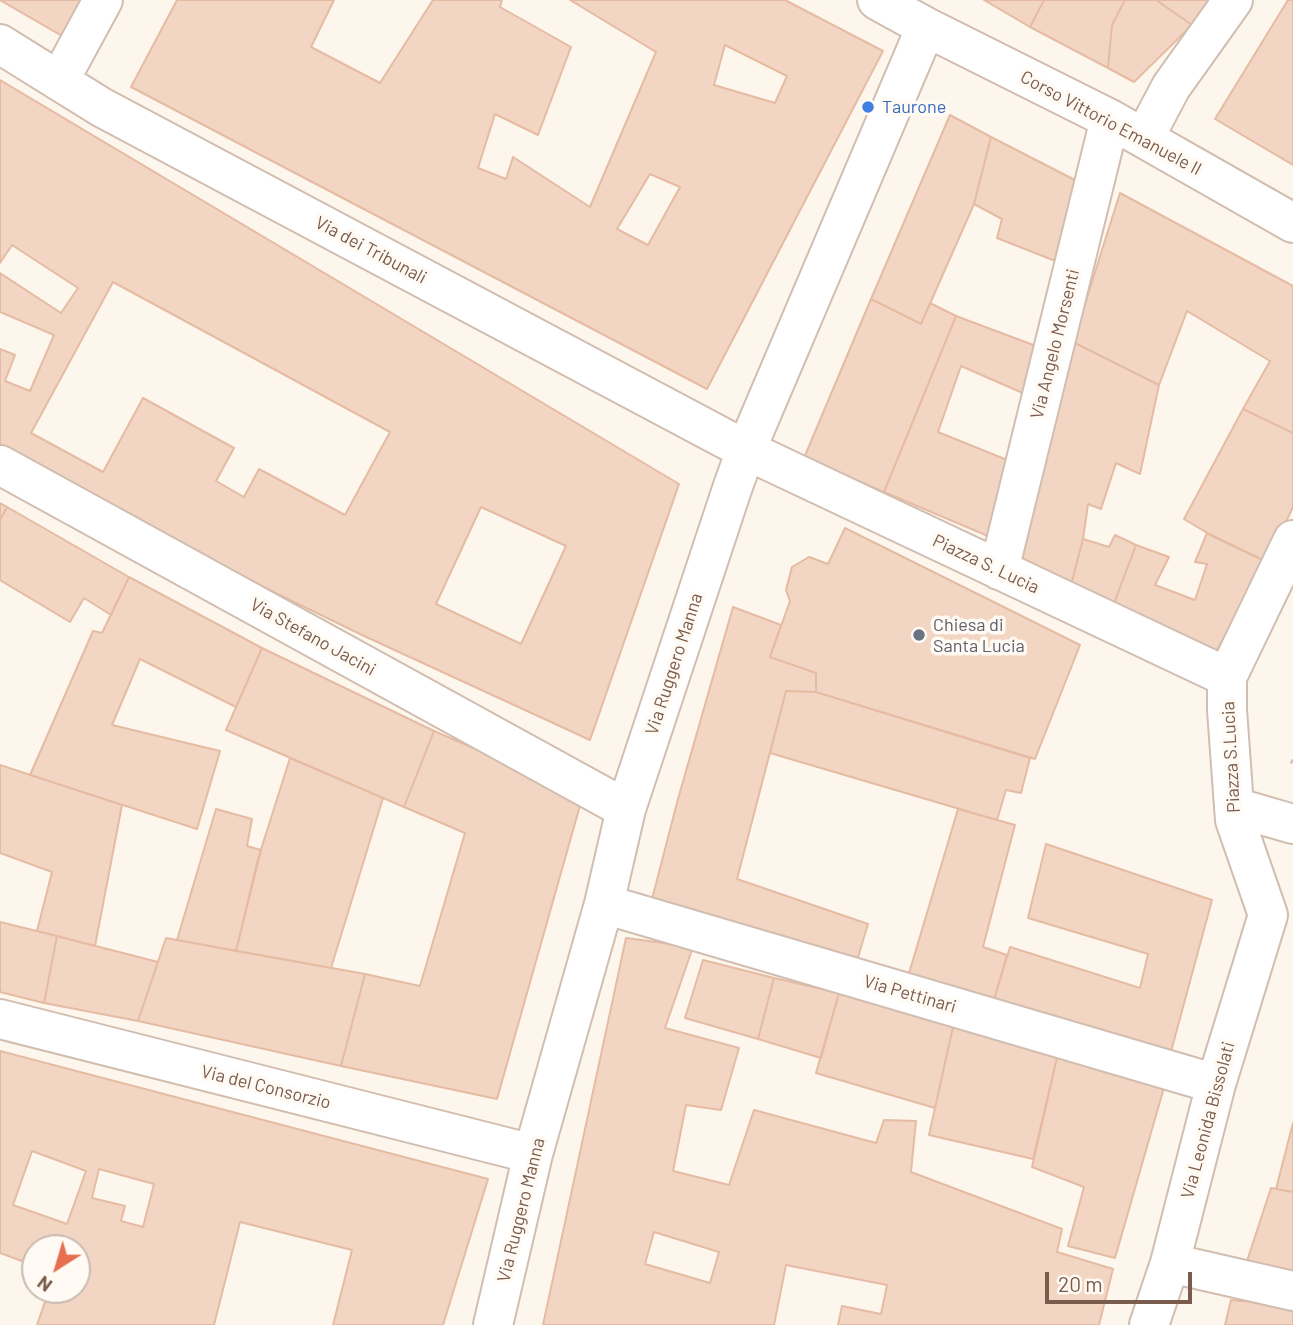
<!DOCTYPE html>
<html>
<head>
<meta charset="utf-8">
<style>
  body { margin:0 }
  #map { position:relative; width:1293px; height:1325px; overflow:hidden; background:#fdf6ec; font-family:Barlow,sans-serif }
  canvas { display:block }
  .north { position:absolute; left:21px; top:1234px; width:70px; height:70px; box-sizing:border-box; background:#fffaf3; border:2px solid #cabbb1; border-radius:50%; rotate:217deg; font-size:19px; font-weight:700; line-height:28px; text-align:center; color:#7a5c4d }
  .north::after { content:''; display:block; margin:auto; width:24px; height:32px; background:#e76f51; clip-path:polygon(50% 0,100% 100%,50% 72%,0 100%) }
  .scale { position:absolute; left:1045px; top:1272px; width:147px; height:32px; box-sizing:border-box; border:4px solid #7a5c4d; border-top:0; padding-left:9px; font-size:21px; line-height:24px; white-space:nowrap; color:#7a5c4d; -webkit-text-stroke:5px #fffaf3; paint-order:stroke }
</style>
</head>
<body>
<div id="map">
<canvas width="1293" height="1325"></canvas>
<div class="north">N</div>
<div class="scale">20 m</div>
</div>
<script>
const c = document.querySelector('canvas').getContext('2d');
c.lineJoin = 'round';
function fillPath(path, color) { c.fillStyle = color; c.fill(path, 'evenodd'); }
function trace(path, color, width, dash) { c.strokeStyle = color; c.lineWidth = width; c.lineCap = dash ? 'butt' : 'round'; c.setLineDash(dash || []); c.stroke(path); }
function write(font, color, halo, rows, align = 'center') {
  c.font = font + ' Barlow,sans-serif'; c.lineWidth = 7; c.setLineDash([]); c.textBaseline = 'middle'; c.strokeStyle = halo; c.fillStyle = color; for (const [text, x, y, turn = 0] of rows) {
    c.save(); c.translate(x, y); c.rotate((+turn || 0) * Math.PI / 180); c.textAlign = isNaN(turn) ? turn : align; if (halo) c.strokeText(text, 0, 0); c.fillText(text, 0, 0); c.restore();
  }
}
const building = new Path2D(`
  M 0,0 L 90,0 L 69,40 Z
  M 177,0 L 334,0 L 311,47 L 380,83 L 433,0 L 502,0 L 500,7 L 571,47 L 538,135 L 495,114 L 478,168 L 506,179 L 513,157 L 590,207 L 656,52 L 570,0 L 785,0 L 883,51 L 707,389 L 131,87 ZM 725,45 L 787,76 L 775,103 L 714,85 ZM 650,174 L 680,187 L 648,245 L 617,229 Z
  M 984,0 L 1044,0 L 1030,27 Z
  M 1044,0 L 1125,0 L 1112,25 L 1108,68 L 1030,27 Z
  M 1125,0 L 1156,0 L 1192,25 L 1134,82 L 1108,68 L 1112,25 Z
  M 1156,0 L 1210,0 L 1192,25 Z
  M 1288,0 L 1293,0 L 1293,165 L 1215,119 Z
  M 0,80 L 679,484 L 590,740 L 362,635 L 0,459 L 0,349 L 15,355 L 5,381 L 30,391 L 54,335 L 0,312 L 0,273 L 61,313 L 78,288 L 12,245 L 0,263 ZM 113,282 L 390,432 L 345,515 L 259,469 L 244,497 L 216,481 L 234,448 L 143,398 L 103,472 L 31,433 ZM 481,507 L 566,546 L 521,644 L 436,604 Z
  M 950,115 L 991,137 L 974,204 L 921,324 L 871,299 Z
  M 991,137 L 1075,180 L 1058,262 L 997,238 L 1002,219 L 974,204 Z
  M 1120,193 L 1293,286 L 1293,433 L 1243,409 L 1270,361 L 1187,311 L 1159,385 L 1073,342 Z
  M 871,299 L 921,324 L 930,303 L 956,316 L 884,492 L 804,458 Z
  M 956,316 L 1044,349 L 1032,397 L 961,366 L 938,432 L 1012,462 L 988,536 L 884,492 Z
  M 1073,342 L 1159,385 L 1140,474 L 1116,463 L 1101,509 L 1088,504 L 1083,539 L 1070,589 L 1014,564 Z
  M 1243,409 L 1293,433 L 1293,507 L 1267,562 L 1214,537 L 1184,519 Z
  M 0,503 L 7,507 L 0,520 Z
  M 7,507 L 129,577 L 111,615 L 84,598 L 70,622 L 0,580 L 0,520 Z
  M 845,528 L 1080,645 L 1035,759 L 816,692 L 816,673 L 770,657 L 790,601 L 786,590 L 792,567 L 809,557 L 828,564 Z
  M 1207,533 L 1267,562 L 1214,655 L 1113,606 L 1136,545 L 1169,557 L 1155,585 L 1195,600 L 1207,564 L 1195,562 Z
  M 1115,535 L 1136,545 L 1113,606 L 1070,589 L 1083,539 L 1109,547 Z
  M 129,577 L 262,648 L 236,707 L 140,659 L 112,725 L 220,751 L 197,829 L 30,775 L 93,631 L 102,633 Z
  M 733,607 L 781,625 L 770,657 L 816,673 L 816,692 L 786,691 L 737,879 L 868,924 L 856,964 L 651,903 L 678,799 Z
  M 262,648 L 434,731 L 404,807 L 226,730 Z
  M 786,691 L 816,692 L 1030,758 L 1021,793 L 1006,790 L 997,820 L 770,753 Z
  M 434,731 L 583,795 L 497,1099 L 341,1066 L 365,974 L 420,986 L 465,833 L 404,807 Z
  M 290,758 L 383,798 L 331,968 L 236,951 L 258,859 Z
  M 0,765 L 122,805 L 95,946 L 37,931 L 52,872 L 0,853 Z
  M 216,809 L 252,819 L 247,846 L 261,850 L 236,951 L 177,940 Z
  M 958,809 L 1015,825 L 983,947 L 1007,955 L 992,1006 L 907,980 Z
  M 1046,844 L 1212,900 L 1169,1059 L 992,1006 L 1010,947 L 1140,988 L 1148,954 L 1028,918 Z
  M 0,922 L 57,936 L 44,1003 L 0,992 Z
  M 57,936 L 158,962 L 138,1021 L 44,1003 Z
  M 166,938 L 365,974 L 341,1066 L 138,1021 Z
  M 626,938 L 693,947 L 665,1028 L 739,1048 L 721,1110 L 686,1105 L 673,1171 L 729,1185 L 754,1110 L 876,1143 L 884,1120 L 916,1121 L 911,1172 L 1062,1229 L 1057,1252 L 1113,1269 L 1099,1325 L 838,1325 L 842,1306 L 881,1314 L 887,1285 L 786,1265 L 774,1325 L 543,1325 ZM 654,1232 L 719,1252 L 710,1283 L 645,1264 Z
  M 703,960 L 774,978 L 758,1039 L 685,1018 Z
  M 774,978 L 839,993 L 821,1058 L 758,1039 Z
  M 839,993 L 953,1027 L 935,1108 L 816,1073 Z
  M 953,1027 L 1059,1049 L 1033,1159 L 929,1135 Z
  M 1059,1049 L 1165,1084 L 1115,1258 L 1068,1246 L 1084,1187 L 1032,1167 Z
  M 0,1051 L 488,1179 L 443,1325 L 333,1325 L 352,1250 L 240,1222 L 214,1325 L 37,1325 L 49,1290 L 77,1290 L 77,1248 L 35,1248 L 35,1266 L 0,1253 ZM 32,1151 L 86,1171 L 67,1224 L 13,1205 ZM 99,1169 L 154,1184 L 143,1227 L 121,1221 L 125,1206 L 92,1198 Z
  M 1293,1123 L 1293,1192 L 1276,1189 Z
  M 1271,1188 L 1293,1192 L 1293,1275 L 1246,1264 Z
  M 1231,1300 L 1293,1306 L 1293,1325 L 1225,1325 Z`);
fillPath(building, '#f3d5c3');
trace(building, '#e6bba3', 2);
const minor = new Path2D(`
  M 877,0 L 926,27 L 1110,119 L 1293,223
  M 0,44 L 101,107 L 746,450 L 1227,677
  M 59,81 L 103,0
  M 1144,138 L 1171,87 L 1233,0
  M 0,465 L 626,809
  M 999,570 L 1110,119
  M 1234,807 L 1293,824
  M 604,904 L 1216,1084
  M 1268,915 L 1235,820 L 1227,710 L 1227,677 L 1293,540
  M 0,1019 L 533,1154
  M 1170,1263 L 1293,1291
  M 493,1325 L 533,1154 L 604,904 L 626,809 L 732,489 L 746,450 L 926,27
  M 1149,1325 L 1170,1263 L 1216,1084 L 1268,915`);
trace(minor, '#d1beb0', 42);
trace(new Path2D(`
  M 1291,761 L 1293,762`), '#d9b8a5', 4.5, [2, 5]);
trace(minor, '#fff', 38);
for (const [x, y, r, color] of [
  [868,107,7,"#3f7fe0"],
  [919,635,7,"#6b7280"]
]) { const dot = new Path2D(); dot.arc(x, y, r, 0, 2 * Math.PI); c.fillStyle = color; c.fill(dot); trace(dot, '#fffaf3', 2.5); }
write('18px', '#366cbe', '#fffaf3', [
  ["Taurone",882,107]
], 'left');
write('18px', '#7a5c4d', '#fffaf3', [
  ["Corso Vittorio Emanuele II",1111,123,28],
  ["Via dei Tribunali",371,250,28],
  ["Via Angelo Morsenti",1055,344,-76],
  ["Piazza S. Lucia",986,564,25],
  ["Via Stefano Jacini",313,637,29],
  ["Via Ruggero Manna",674,664,-72],
  ["Piazza S.Lucia",1231,757,-93],
  ["Via Pettinari",910,994,16],
  ["Via del Consorzio",266,1087,14],
  ["Via Leonida Bissolati",1208,1120,-75],
  ["Via Ruggero Manna",521,1210,-76]
]);
write('18px', '#5b616d', '#fffaf3', [
  ["Chiesa di",933,625],
  ["Santa Lucia",933,646]
], 'left');
</script>
</body>
</html>
